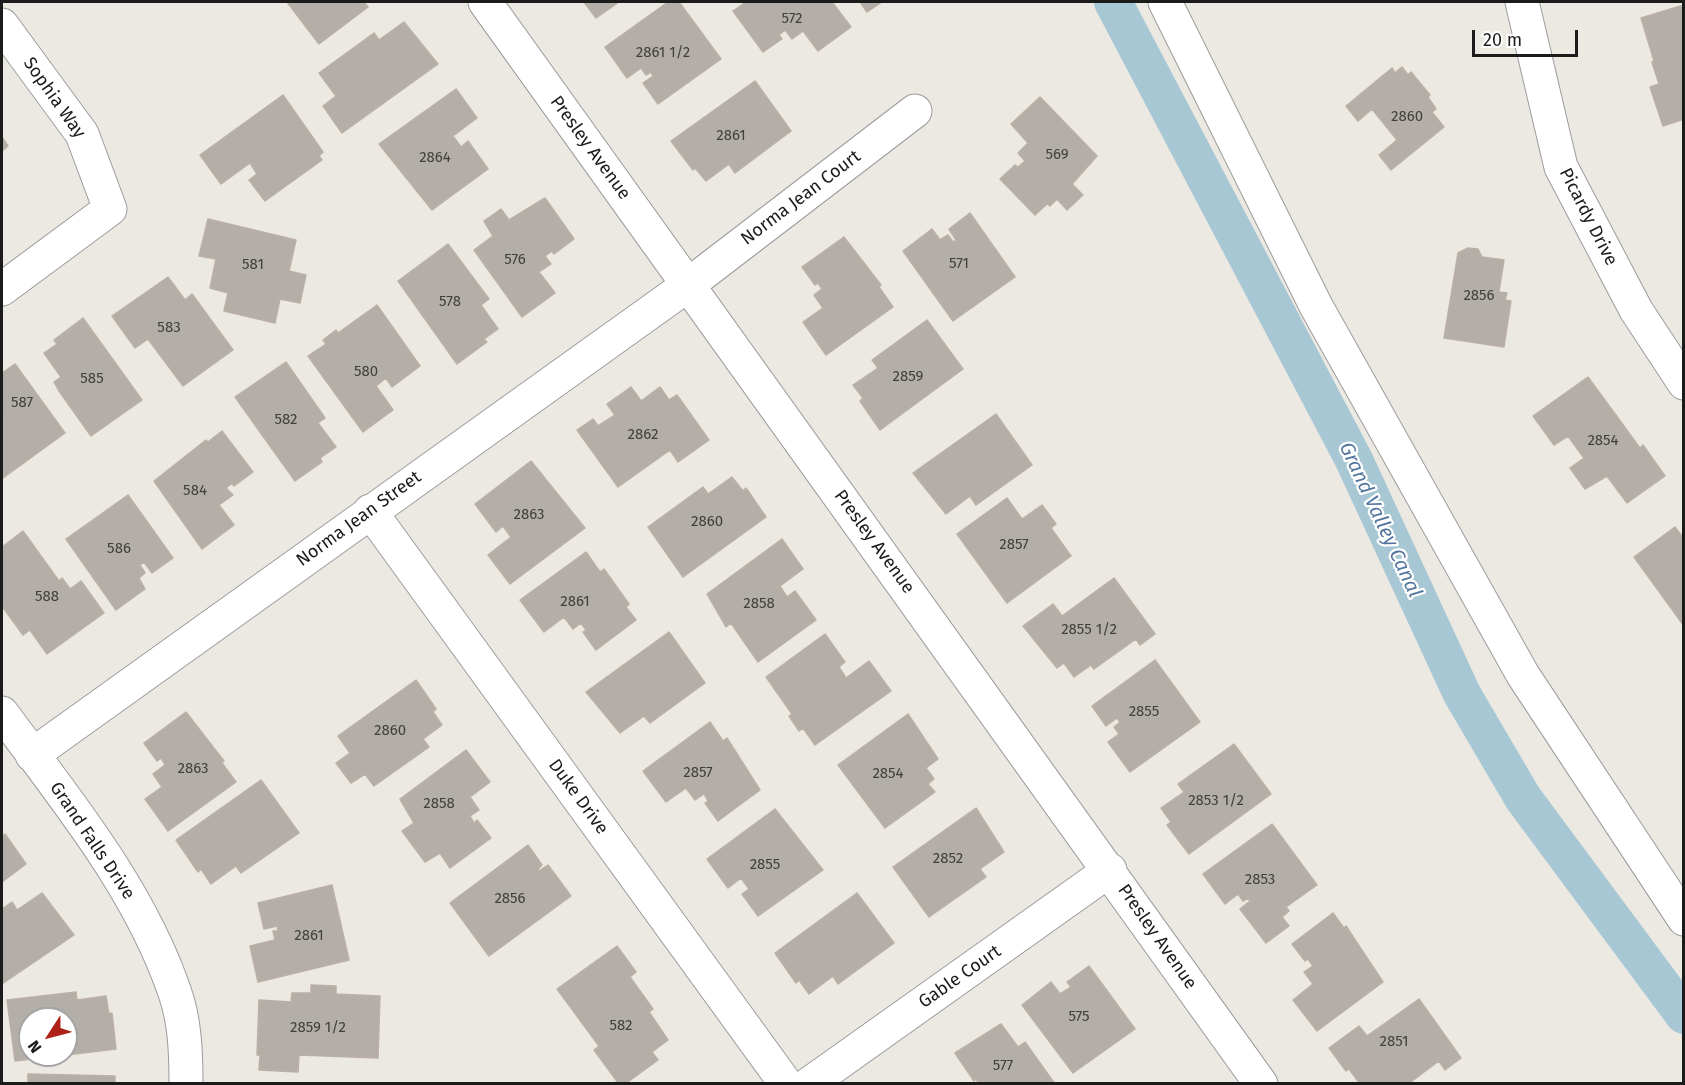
<!DOCTYPE html>
<html>
<head>
<meta charset="utf-8">
<style>
  body { margin:0 }
  #map { position:relative; width:1685px; height:1085px; overflow:hidden; background:#ebe9e2; font-family:"Fira Sans",sans-serif }
  canvas { display:block }
  .frame { position:absolute; inset:0; border:3px solid #1b1b1b; pointer-events:none }
  .north { position:absolute; left:18px; top:1007px; width:60px; height:60px; box-sizing:border-box; background:#fff; border:2px solid #a4a4a4; border-radius:50%; rotate:234deg; font-size:16px; font-weight:700; line-height:24px; text-align:center; color:#1b1b1b }
  .north::after { content:''; display:block; margin:auto; width:21px; height:27px; background:#ae2118; clip-path:polygon(50% 0,100% 100%,50% 72%,0 100%) }
  .scale { position:absolute; left:1472px; top:30px; width:106px; height:27px; box-sizing:border-box; border:3px solid #1b1b1b; border-top:0; padding-left:8px; font-size:18px; line-height:21px; white-space:nowrap; color:#1b1b1b; -webkit-text-stroke:4px #fff; paint-order:stroke }
</style>
</head>
<body>
<div id="map">
<canvas width="1685" height="1085"></canvas>
<div class="frame"></div>
<div class="north">N</div>
<div class="scale">20 m</div>
</div>
<script>
const c = document.querySelector('canvas').getContext('2d');
c.lineJoin = 'round';
function trace(path, color, width, dash) { c.strokeStyle = color; c.lineWidth = width; c.lineCap = dash ? 'butt' : 'round'; c.setLineDash(dash || []); c.stroke(path); }
function fillPath(path, color) { c.fillStyle = color; c.fill(path, 'evenodd'); }
function write(font, color, halo, rows, align = 'center') {
  c.font = font + ' "Fira Sans",sans-serif'; c.lineWidth = 4.5; c.setLineDash([]); c.textBaseline = 'middle'; c.strokeStyle = halo; c.fillStyle = color; for (const [text, x, y, turn = 0] of rows) {
    c.save(); c.translate(x, y); c.rotate((+turn || 0) * Math.PI / 180); c.textAlign = isNaN(turn) ? turn : align; if (halo) c.strokeText(text, 0, 0); c.fillText(text, 0, 0); c.restore();
  }
}
trace(new Path2D(`
  M 1113,2 L 1354,460 L 1462,694 L 1523,798 L 1684,1015`), '#a7c7d4', 38);
const building = new Path2D(`
  M 287,2 L 364,2 L 368,7 L 319,44 Z
  M 584,2 L 619,2 L 596,18 Z
  M 668,2 L 679,2 L 721,59 L 658,104 L 643,83 L 653,76 L 651,72 L 646,75 L 641,68 L 627,78 L 605,47 Z
  M 746,2 L 832,2 L 851,27 L 818,51 L 803,31 L 792,39 L 785,30 L 779,35 L 782,39 L 763,52 L 733,11 Z
  M 860,2 L 882,2 L 867,12 Z
  M 1684,5 L 1684,119 L 1663,126 L 1650,87 L 1659,84 L 1652,62 L 1654,61 L 1641,18 Z
  M 404,22 L 438,64 L 342,133 L 323,106 L 336,96 L 319,73 L 374,33 L 379,40 Z
  M 1402,67 L 1408,75 L 1411,72 L 1430,95 L 1428,97 L 1436,109 L 1432,112 L 1444,127 L 1391,170 L 1379,155 L 1397,140 L 1372,109 L 1358,121 L 1346,106 L 1392,68 L 1395,73 Z
  M 755,81 L 791,131 L 735,173 L 729,164 L 706,181 L 695,168 L 693,170 L 671,141 Z
  M 456,89 L 477,118 L 453,136 L 461,147 L 468,141 L 488,169 L 432,210 L 379,144 Z
  M 283,95 L 323,152 L 319,156 L 322,160 L 265,201 L 249,180 L 257,174 L 250,163 L 221,184 L 200,155 Z
  M 1040,97 L 1097,156 L 1072,184 L 1083,195 L 1067,210 L 1057,199 L 1050,206 L 1047,204 L 1035,215 L 1000,179 L 1015,165 L 1018,167 L 1025,161 L 1018,153 L 1028,143 L 1011,124 Z
  M 2,137 L 8,146 L 2,151 Z
  M 545,198 L 574,239 L 554,254 L 552,251 L 545,256 L 551,264 L 539,272 L 555,293 L 522,317 L 474,250 L 493,236 L 484,221 L 501,209 L 509,220 Z
  M 970,213 L 1015,277 L 953,321 L 903,251 L 932,229 L 940,240 L 948,235 L 953,242 L 956,240 L 949,229 Z
  M 208,219 L 296,240 L 289,271 L 306,275 L 300,303 L 280,299 L 275,323 L 224,311 L 228,293 L 210,288 L 216,259 L 199,256 Z
  M 844,237 L 881,285 L 879,287 L 893,307 L 826,355 L 803,322 L 823,308 L 814,295 L 822,289 L 818,283 L 815,285 L 802,267 Z
  M 448,244 L 489,299 L 481,305 L 498,329 L 484,339 L 487,342 L 457,364 L 398,281 Z
  M 1468,248 L 1478,249 L 1482,257 L 1504,260 L 1499,292 L 1507,293 L 1505,300 L 1511,301 L 1504,347 L 1444,338 L 1458,253 Z
  M 168,277 L 185,300 L 192,294 L 233,350 L 183,386 L 148,339 L 135,348 L 112,316 Z
  M 377,305 L 420,366 L 392,387 L 386,378 L 376,386 L 393,410 L 363,432 L 308,356 L 326,344 L 323,340 L 336,330 L 338,333 Z
  M 83,318 L 142,400 L 91,436 L 59,391 L 54,382 L 61,377 L 44,353 L 57,344 L 54,340 Z
  M 927,320 L 963,369 L 880,430 L 860,401 L 863,398 L 853,385 L 878,368 L 872,360 Z
  M 286,362 L 325,418 L 318,423 L 336,447 L 320,458 L 322,462 L 295,481 L 235,397 Z
  M 15,364 L 65,433 L 3,478 L 2,373 Z
  M 1588,377 L 1640,448 L 1643,445 L 1665,476 L 1627,503 L 1607,476 L 1585,489 L 1570,468 L 1584,458 L 1568,436 L 1554,445 L 1533,416 Z
  M 631,387 L 641,401 L 660,387 L 669,400 L 677,395 L 709,440 L 678,462 L 670,450 L 618,487 L 577,430 L 593,419 L 598,426 L 615,415 L 607,404 Z
  M 996,414 L 1032,465 L 976,505 L 970,496 L 946,514 L 913,473 Z
  M 222,431 L 253,472 L 234,486 L 232,483 L 226,488 L 233,495 L 219,505 L 234,525 L 202,549 L 154,481 L 206,440 L 208,442 Z
  M 531,461 L 585,528 L 510,584 L 488,555 L 511,537 L 503,526 L 496,532 L 475,504 Z
  M 732,477 L 743,491 L 746,488 L 766,517 L 683,577 L 648,527 L 703,487 L 708,494 Z
  M 128,495 L 173,558 L 152,573 L 144,562 L 140,565 L 145,573 L 139,578 L 145,589 L 116,610 L 66,539 Z
  M 1007,498 L 1022,519 L 1042,505 L 1056,524 L 1051,528 L 1071,556 L 1007,603 L 957,534 Z
  M 1675,527 L 1684,539 L 1684,626 L 1634,557 Z
  M 23,531 L 59,581 L 62,578 L 70,589 L 81,581 L 104,613 L 47,654 L 30,630 L 23,635 L 2,606 L 2,547 Z
  M 782,539 L 803,569 L 780,586 L 787,597 L 795,591 L 816,620 L 758,662 L 731,623 L 726,627 L 707,594 Z
  M 586,552 L 600,572 L 604,569 L 629,604 L 626,607 L 636,620 L 596,650 L 583,632 L 586,630 L 581,623 L 573,629 L 564,617 L 544,632 L 520,600 Z
  M 1114,578 L 1155,634 L 1140,645 L 1136,639 L 1094,669 L 1091,665 L 1074,677 L 1064,663 L 1057,668 L 1023,626 L 1053,604 L 1062,616 Z
  M 669,632 L 705,683 L 650,723 L 644,716 L 620,733 L 586,692 Z
  M 825,634 L 845,662 L 839,667 L 846,678 L 869,661 L 891,691 L 815,745 L 803,728 L 799,731 L 789,716 L 792,714 L 766,677 Z
  M 1155,660 L 1200,722 L 1130,772 L 1108,742 L 1119,734 L 1114,727 L 1120,722 L 1117,718 L 1106,726 L 1092,706 Z
  M 416,680 L 436,709 L 433,712 L 442,725 L 423,739 L 429,747 L 374,786 L 365,774 L 351,783 L 336,763 L 350,753 L 338,736 Z
  M 186,712 L 224,761 L 222,763 L 236,782 L 168,831 L 145,799 L 162,787 L 153,774 L 165,765 L 161,758 L 157,761 L 144,743 Z
  M 908,714 L 938,759 L 926,768 L 934,779 L 928,784 L 935,792 L 885,828 L 838,765 Z
  M 710,722 L 723,741 L 727,738 L 760,790 L 718,821 L 705,803 L 708,801 L 704,794 L 695,800 L 686,788 L 666,802 L 643,771 Z
  M 1234,744 L 1271,794 L 1189,854 L 1167,825 L 1171,822 L 1161,808 L 1184,792 L 1178,784 Z
  M 466,750 L 490,782 L 470,797 L 479,810 L 470,816 L 474,823 L 477,820 L 491,838 L 450,868 L 440,853 L 425,862 L 402,831 L 414,823 L 400,799 Z
  M 261,780 L 299,833 L 241,873 L 236,866 L 211,884 L 201,869 L 198,872 L 176,840 Z
  M 976,808 L 1004,852 L 980,869 L 986,877 L 929,917 L 893,867 Z
  M 775,809 L 823,870 L 758,916 L 742,894 L 749,889 L 741,878 L 728,888 L 707,859 Z
  M 1272,824 L 1317,885 L 1286,907 L 1289,911 L 1282,917 L 1289,926 L 1266,943 L 1240,909 L 1250,901 L 1248,898 L 1243,901 L 1238,894 L 1225,904 L 1203,874 Z
  M 5,834 L 26,864 L 2,882 L 2,837 Z
  M 528,845 L 542,865 L 538,869 L 539,871 L 548,865 L 571,896 L 489,956 L 450,903 Z
  M 332,885 L 349,960 L 258,982 L 250,946 L 275,940 L 273,931 L 278,931 L 277,926 L 264,929 L 258,903 Z
  M 42,893 L 74,935 L 2,984 L 2,909 L 12,902 L 17,910 Z
  M 857,893 L 894,943 L 838,984 L 833,976 L 809,994 L 799,980 L 796,983 L 775,953 Z
  M 1333,913 L 1344,928 L 1346,926 L 1383,982 L 1317,1031 L 1293,1000 L 1313,984 L 1304,972 L 1313,966 L 1308,959 L 1305,961 L 1292,944 Z
  M 617,946 L 636,972 L 630,977 L 653,1009 L 649,1012 L 668,1040 L 652,1052 L 658,1060 L 625,1084 L 619,1084 L 594,1050 L 599,1046 L 557,989 Z
  M 1089,966 L 1135,1029 L 1073,1073 L 1022,1005 L 1051,982 L 1060,994 L 1071,987 L 1067,982 Z
  M 311,985 L 336,986 L 336,994 L 380,996 L 378,1058 L 299,1055 L 298,1072 L 259,1070 L 260,1055 L 257,1055 L 259,1000 L 291,1002 L 292,993 L 311,993 Z
  M 76,992 L 77,1000 L 106,996 L 109,1014 L 112,1013 L 116,1049 L 66,1055 L 66,1019 L 30,1019 L 30,1055 L 65,1055 L 15,1061 L 7,1000 Z
  M 1419,999 L 1461,1058 L 1445,1070 L 1439,1061 L 1408,1084 L 1360,1084 L 1349,1069 L 1346,1071 L 1329,1048 L 1359,1026 L 1367,1036 Z
  M 1001,1024 L 1018,1047 L 1025,1042 L 1055,1084 L 979,1084 L 976,1079 L 974,1081 L 955,1053 Z
  M 28,1074 L 115,1076 L 115,1084 L 28,1084 Z`);
fillPath(building, '#b4aea8');
trace(building, '#bbb0a6', 1.5);
const minor = new Path2D(`
  M 485,2 L 1261,1084
  M 1165,2 L 1316,306 L 1523,675 L 1684,919
  M 1522,2 L 1561,167 L 1636,310 L 1684,383
  M 2,25 L 82,134 L 110,209 L 2,289
  M 370,511 L 786,1084
  M 2,713 C 66,800 140,889 175,993 C 185,1021 186,1054 186,1084
  M 32,755 L 688,285 L 915,111
  M 809,1084 L 1110,870`);
trace(minor, '#9c9c9c', 35);
trace(minor, '#fff', 33);
write('15px', '#41403e', null, [
  ["572",792,19],
  ["2861 1/2",663,53],
  ["2860",1407,117],
  ["2861",731,136],
  ["569",1057,155],
  ["2864",435,158],
  ["576",515,260],
  ["571",959,264],
  ["581",253,265],
  ["2856",1479,296],
  ["578",450,302],
  ["583",169,328],
  ["580",366,372],
  ["2859",908,377],
  ["585",92,379],
  ["587",22,403],
  ["582",286,420],
  ["2862",643,435],
  ["2854",1603,441],
  ["584",195,491],
  ["2863",529,515],
  ["2860",707,522],
  ["2857",1014,545],
  ["586",119,549],
  ["588",47,597],
  ["2861",575,602],
  ["2858",759,604],
  ["2855 1/2",1089,630],
  ["2855",1144,712],
  ["2860",390,731],
  ["2863",193,769],
  ["2857",698,773],
  ["2854",888,774],
  ["2853 1/2",1216,801],
  ["2858",439,804],
  ["2852",948,859],
  ["2855",765,865],
  ["2853",1260,880],
  ["2856",510,899],
  ["2861",309,936],
  ["575",1079,1017],
  ["582",621,1026],
  ["2859 1/2",318,1028],
  ["2851",1394,1042],
  ["577",1003,1066]
]);
write('18px', '#1b1b1b', '#fff', [
  ["Sophia Way",54,98,55],
  ["Presley Avenue",590,148,54],
  ["Norma Jean Court",801,198,-37],
  ["Picardy Drive",1588,217,63],
  ["Norma Jean Street",359,519,-36],
  ["Presley Avenue",874,542,54],
  ["Duke Drive",578,797,54],
  ["Grand Falls Drive",92,841,56],
  ["Presley Avenue",1157,937,55],
  ["Gable Court",960,977,-35]
]);
write('italic 20px', '#54759e', '#fff', [
  ["Grand Valley Canal",1380,520,65]
]);
</script>
</body>
</html>
